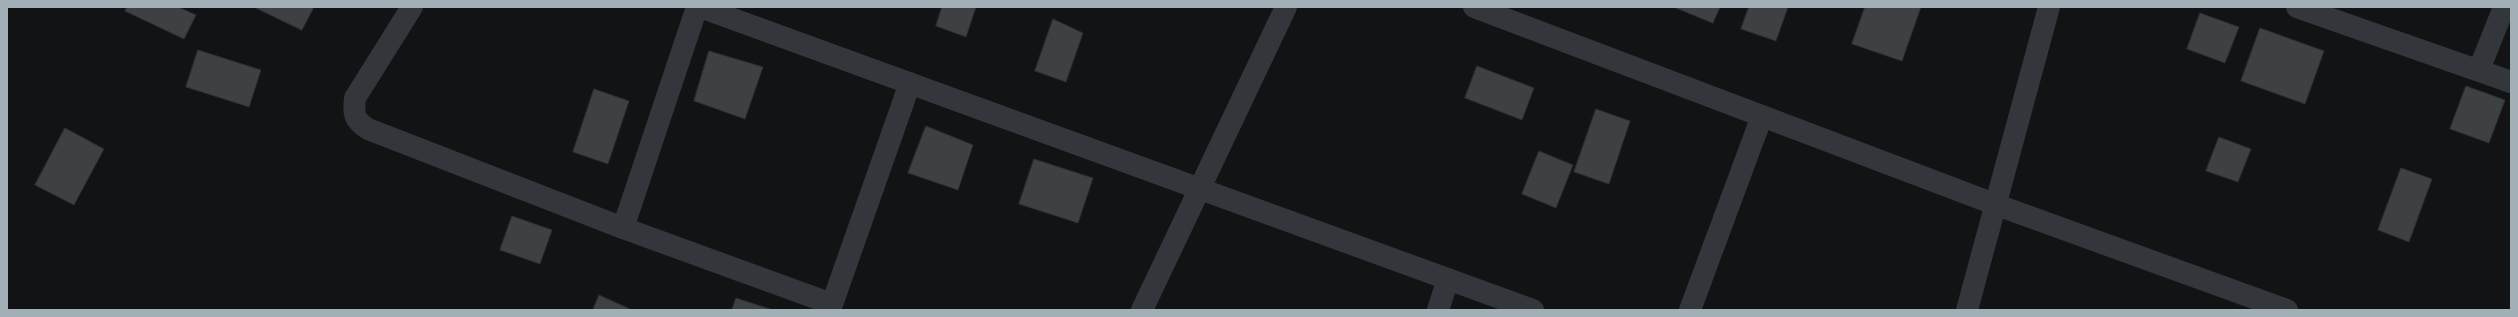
<!DOCTYPE html>
<html>
<head>
<meta charset="utf-8">
<style>
  body { margin:0 }
  #map { position:relative; width:2518px; height:317px; overflow:hidden; background:#121314; font-family:Lato,sans-serif }
  canvas { display:block }
  .frame { position:absolute; inset:0; border:8px solid #a3afb6; pointer-events:none }
</style>
</head>
<body>
<div id="map">
<canvas width="2518" height="317"></canvas>
<div class="frame"></div>
</div>
<script>
const c = document.querySelector('canvas').getContext('2d');
c.lineJoin = 'round';
function fillPath(path, color) { c.fillStyle = color; c.fill(path, 'evenodd'); }
function trace(path, color, width, dash) { c.strokeStyle = color; c.lineWidth = width; c.lineCap = dash ? 'butt' : 'round'; c.setLineDash(dash || []); c.stroke(path); }
const building = new Path2D(`
  M 127,7 L 178,7 L 196,15 L 184,39 L 125,11 Z
  M 254,7 L 314,7 L 302,30 Z
  M 942,7 L 976,7 L 966,37 L 936,26 Z
  M 1674,7 L 1720,7 L 1713,23 Z
  M 1749,7 L 1788,7 L 1776,41 L 1741,29 Z
  M 1865,7 L 1921,7 L 1902,61 L 1852,44 Z
  M 2200,13 L 2239,27 L 2225,63 L 2187,49 Z
  M 1053,19 L 1083,33 L 1066,82 L 1035,71 Z
  M 2260,28 L 2324,51 L 2305,104 L 2241,81 Z
  M 198,50 L 261,70 L 249,107 L 186,87 Z
  M 709,51 L 763,67 L 745,119 L 694,101 Z
  M 1477,66 L 1534,88 L 1522,120 L 1465,98 Z
  M 2466,86 L 2505,100 L 2489,143 L 2450,129 Z
  M 594,89 L 629,101 L 608,164 L 573,152 Z
  M 1596,109 L 1630,121 L 1609,184 L 1574,172 Z
  M 926,126 L 973,145 L 958,190 L 908,173 Z
  M 65,128 L 104,149 L 74,205 L 35,185 Z
  M 2219,137 L 2251,149 L 2238,182 L 2206,171 Z
  M 1539,151 L 1573,165 L 1556,208 L 1522,194 Z
  M 1034,159 L 1093,178 L 1078,223 L 1019,204 Z
  M 2401,168 L 2432,179 L 2409,242 L 2378,230 Z
  M 512,216 L 552,230 L 540,264 L 500,250 Z
  M 599,295 L 630,309 L 629,310 L 593,310 Z
  M 736,298 L 773,310 L 732,310 Z`);
fillPath(building, '#3e4144');
trace(building, '#2c2e31', 1);
trace(new Path2D(`
  M 412,7 L 355,98 C 353,114 354,120 368,129 L 623,228 L 832,304
  M 700,7 L 1533,310
  M 1474,7 L 1997,205 L 2287,310
  M 2297,7 L 2511,82
  M 2479,70 L 2504,7
  M 623,228 L 697,7
  M 830,310 L 910,83
  M 1142,310 L 1286,7
  M 1438,310 L 1448,279
  M 1690,310 L 1762,116
  M 1967,310 L 2049,7`), '#33363a', 22);
</script>
</body>
</html>
